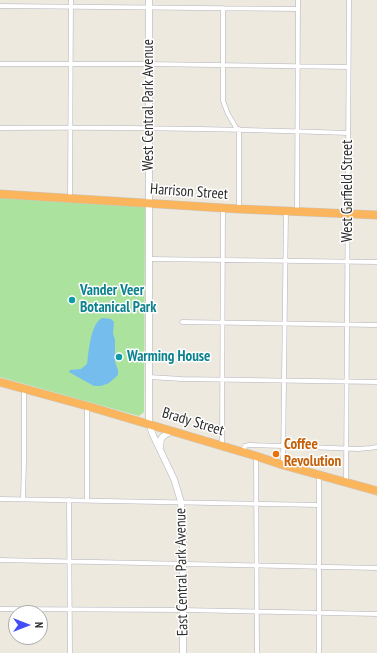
<!DOCTYPE html>
<html>
<head>
<meta charset="utf-8">
<style>
  body { margin:0 }
  #map { position:relative; width:377px; height:653px; overflow:hidden; background:#ede9df; font-family:"PT Sans Narrow",sans-serif }
  canvas { display:block }
  .north { position:absolute; left:8px; top:605px; width:40px; height:40px; box-sizing:border-box; background:#fff; border:1px solid #ababab; border-radius:50%; rotate:90deg; font-size:11px; font-weight:700; line-height:16px; text-align:center; color:#2c2c2c }
  .north::after { content:''; display:block; margin:auto; width:14px; height:18px; background:#434df5; clip-path:polygon(50% 0,100% 100%,50% 72%,0 100%) }
</style>
</head>
<body>
<div id="map">
<canvas width="377" height="653"></canvas>
<div class="north">N</div>
</div>
<script>
const c = document.querySelector('canvas').getContext('2d');
c.lineJoin = 'round';
function fillPath(path, color) { c.fillStyle = color; c.fill(path, 'evenodd'); }
function trace(path, color, width, dash) { c.strokeStyle = color; c.lineWidth = width; c.lineCap = dash ? 'butt' : 'round'; c.setLineDash(dash || []); c.stroke(path); }
function write(font, color, halo, rows, align = 'center') {
  c.font = font + ' "PT Sans Narrow",sans-serif'; c.lineWidth = 3; c.setLineDash([]); c.textBaseline = 'middle'; c.strokeStyle = halo; c.fillStyle = color; for (const [text, x, y, turn = 0] of rows) {
    c.save(); c.translate(x, y); c.rotate((+turn || 0) * Math.PI / 180); c.textAlign = isNaN(turn) ? turn : align; if (halo) c.strokeText(text, 0, 0); c.fillText(text, 0, 0); c.restore();
  }
}
fillPath(new Path2D(`
  M 0,197 L 145,206 L 144,412 L 139,416 L 0,377 Z`), '#abe29d');
fillPath(new Path2D(`
  M 102,318 L 111,319 L 114,322 L 113,333 L 115,340 L 115,362 L 118,370 L 118,375 L 109,383 L 101,386 L 94,386 L 69,372 L 70,370 L 81,369 L 87,364 C 89,351 90,325 102,318 Z`), '#75bdec');
const street = new Path2D(`
  M 0,6 L 298,9
  M 223,8 L 223,101 L 228,114 L 237,129
  M 0,64 L 148,64 L 348,67
  M 0,128 C 116,127 232,129 348,133
  M 70,198 L 71,0
  M 239,209 L 239,129
  M 297,212 L 298,0
  M 149,259 L 377,262
  M 182,322 L 377,325
  M 149,377 L 182,379 L 377,382
  M 222,445 L 223,208
  M 242,452 L 245,446 L 249,445 L 283,446 L 358,449 L 370,448 L 377,447
  M 256,456 L 257,653
  M 283,465 L 286,211
  M 319,475 L 319,653
  M 346,482 L 349,0
  M 0,499 L 319,505
  M 23,499 L 24,461 L 24,389
  M 69,500 L 70,653
  M 87,500 L 87,406
  M 0,560 L 377,568
  M 0,609 L 183,610 L 377,614`);
const secondary = new Path2D(`
  M 149,0 L 149,421 L 152,433 L 174,479 L 181,502 L 183,533 L 183,653
  M 160,447 C 159,437 164,435 173,431`);
const highway = new Path2D(`
  M 0,194 L 239,209 L 377,215
  M 0,382 L 87,406 L 256,456 L 283,465 L 377,491`);
trace(street, '#b2b3bf', 5);
trace(secondary, '#b2b3bf', 7);
trace(highway, '#c8c8c8', 9);
trace(street, '#fff', 4);
trace(secondary, '#fff', 6);
trace(highway, '#fab55d', 8);
for (const [x, y, r, color] of [
  [72,300,4,"#0f9aa8"],
  [119,357,4,"#0f9aa8"],
  [276,454,4,"#e8710a"]
]) { const dot = new Path2D(); dot.arc(x, y, r, 0, 2 * Math.PI); c.fillStyle = color; c.fill(dot); trace(dot, '#fff', 1.5); }
write('15px', '#2c2c2c', '#fff', [
  ["West Central Park Avenue",149,105,-90],
  ["West Garfield Street",348,191,-90],
  ["Harrison Street",189,192,4],
  ["Brady Street",193,422,17],
  ["East Central Park Avenue",182,572,-91]
]);
write('bold 15px', '#0d838f', '#fff', [
  ["Vander Veer",80,291],
  ["Botanical Park",80,308],
  ["Warming House",127,357]
], 'left');
write('bold 15px', '#c56008', '#fff', [
  ["Coffee",284,445],
  ["Revolution",284,462]
], 'left');
</script>
</body>
</html>
